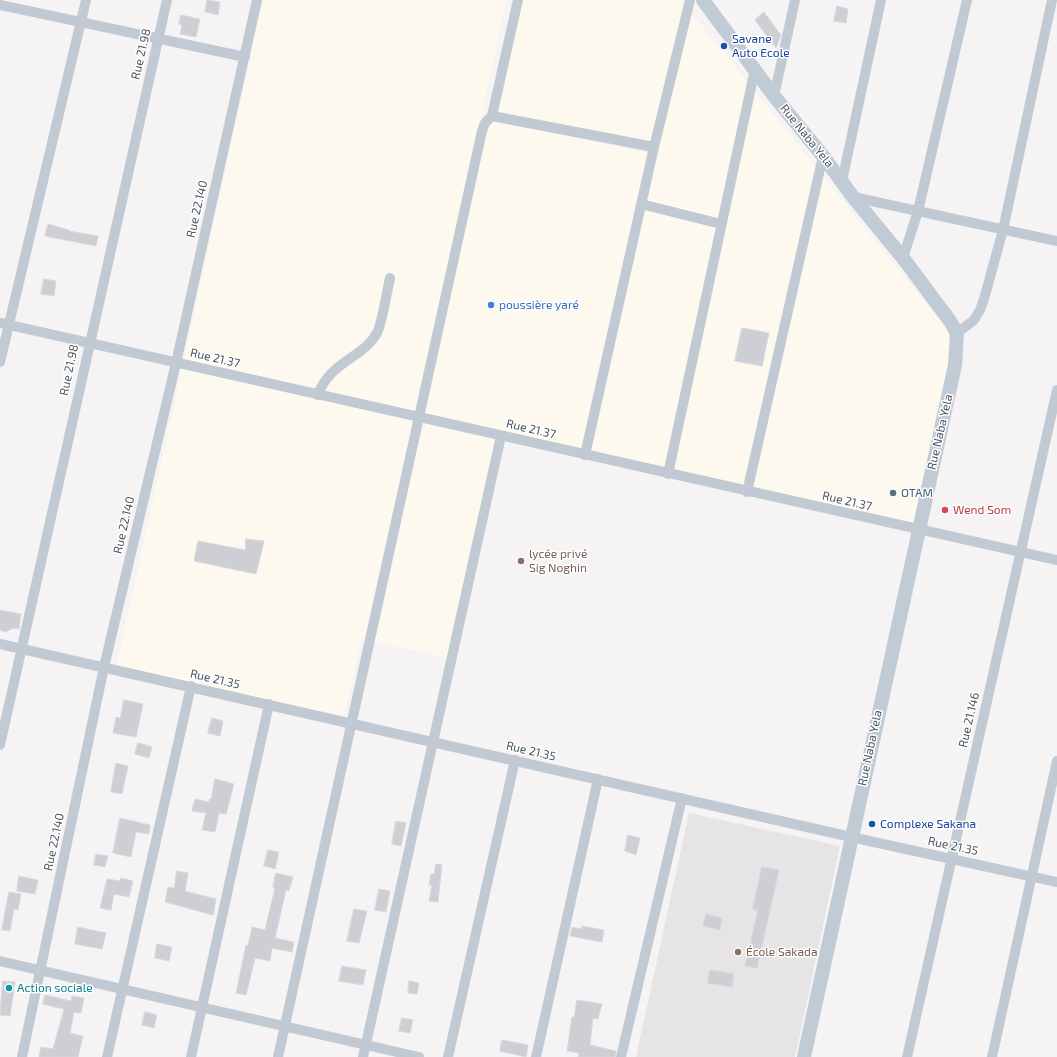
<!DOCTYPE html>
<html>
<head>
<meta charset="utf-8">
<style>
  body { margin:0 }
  canvas { display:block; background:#f5f3f3 }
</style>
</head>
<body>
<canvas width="1057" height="1057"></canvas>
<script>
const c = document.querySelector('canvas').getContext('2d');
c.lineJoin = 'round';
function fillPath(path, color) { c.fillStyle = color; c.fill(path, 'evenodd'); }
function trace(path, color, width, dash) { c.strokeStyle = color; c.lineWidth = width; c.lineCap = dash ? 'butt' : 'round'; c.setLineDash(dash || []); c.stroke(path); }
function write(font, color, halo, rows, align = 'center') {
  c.font = font + ' "Exo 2",sans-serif'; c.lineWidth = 3; c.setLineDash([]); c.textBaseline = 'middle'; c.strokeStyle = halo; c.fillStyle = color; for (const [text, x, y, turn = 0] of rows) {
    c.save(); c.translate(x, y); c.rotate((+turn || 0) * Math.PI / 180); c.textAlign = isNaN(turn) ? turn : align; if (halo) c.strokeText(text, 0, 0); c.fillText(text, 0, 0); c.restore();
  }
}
fillPath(new Path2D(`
  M 263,0 L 506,0 L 481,119 L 648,153 L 581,448 L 499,430 L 447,658 L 362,639 L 344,716 L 116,668 Z
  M 516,0 L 681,0 L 947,330 L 951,341 L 952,352 L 914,523 L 590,452 L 659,143 L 491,110 Z`), '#fdf9ef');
fillPath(new Path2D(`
  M 689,813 L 840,846 L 795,1057 L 636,1057 Z`), '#e6e4e5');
const building = new Path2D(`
  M 207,0 L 220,2 L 218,15 L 205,12 Z
  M 837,6 L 848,9 L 846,23 L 834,21 Z
  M 764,12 L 781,35 L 776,48 L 755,20 Z
  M 181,15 L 200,19 L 196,37 L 180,34 L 182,25 L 179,24 Z
  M 48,224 L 69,230 L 69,231 L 98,236 L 96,246 L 45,236 Z
  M 44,279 L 56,281 L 54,296 L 41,294 Z
  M 742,328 L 769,333 L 762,366 L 735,361 Z
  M 246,539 L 264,541 L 256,574 L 194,561 L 198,541 L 245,550 Z
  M 0,610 L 21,614 L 19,629 L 13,628 L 6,632 L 0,630 Z
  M 124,700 L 143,704 L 136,737 L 113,733 L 116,717 L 120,718 Z
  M 212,718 L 223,721 L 220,736 L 208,733 Z
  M 138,743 L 152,747 L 149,758 L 135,754 Z
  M 116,763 L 128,766 L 122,794 L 111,792 Z
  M 215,779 L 234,784 L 226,814 L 219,813 L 215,832 L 202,830 L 206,813 L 192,811 L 195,799 L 209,802 L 209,799 L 211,799 Z
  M 120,818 L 150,825 L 149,834 L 136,832 L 131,857 L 113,853 Z
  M 396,821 L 406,823 L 401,846 L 392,844 Z
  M 628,835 L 640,838 L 636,855 L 625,851 Z
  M 268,850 L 279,852 L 275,869 L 264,866 Z
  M 96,854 L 108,856 L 105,867 L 94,865 Z
  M 436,864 L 442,865 L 438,902 L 429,901 L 432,885 L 429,885 L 431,874 L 434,874 Z
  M 762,867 L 779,870 L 757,968 L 745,966 L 758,910 L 753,909 Z
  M 177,871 L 188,873 L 185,891 L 216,899 L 213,915 L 165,902 L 168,887 L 174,888 Z
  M 276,873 L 293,877 L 289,891 L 286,890 L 275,938 L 294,942 L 292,952 L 272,948 L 270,961 L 255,958 L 246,995 L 236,993 L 246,945 L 248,946 L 252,927 L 265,930 L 275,888 L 273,887 Z
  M 19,876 L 38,880 L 35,894 L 17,891 Z
  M 121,878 L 133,881 L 129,897 L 114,894 L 111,910 L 100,908 L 107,879 L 120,881 Z
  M 379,889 L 390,891 L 386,912 L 375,910 Z
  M 9,892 L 21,894 L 18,910 L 14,909 L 10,931 L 2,930 Z
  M 354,909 L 367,911 L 359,943 L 347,941 Z
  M 706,914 L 722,918 L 720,930 L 703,926 Z
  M 582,926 L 604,930 L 602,942 L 570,936 L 572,927 L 582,929 Z
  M 78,927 L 106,933 L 102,949 L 75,944 Z
  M 157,944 L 172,947 L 169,961 L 155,958 Z
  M 342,966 L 366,970 L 363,985 L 339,981 Z
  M 710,970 L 734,974 L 732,987 L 708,983 Z
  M 3,981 L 15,982 L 10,1016 L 0,1015 Z
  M 409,981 L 419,983 L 417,994 L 408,993 Z
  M 45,995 L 71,1001 L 72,996 L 84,998 L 81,1013 L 74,1012 L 70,1033 L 83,1036 L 78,1057 L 39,1057 L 41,1047 L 53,1049 L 64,1009 L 43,1004 Z
  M 577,1000 L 602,1004 L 598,1019 L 593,1018 L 590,1045 L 616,1051 L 615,1057 L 578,1057 L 579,1053 L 567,1051 L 572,1017 L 574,1017 Z
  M 145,1012 L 157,1015 L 154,1028 L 142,1025 Z
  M 402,1018 L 413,1020 L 410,1033 L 399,1031 Z
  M 502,1040 L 528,1045 L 526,1057 L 500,1051 Z`);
fillPath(building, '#cdcfd5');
trace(building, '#d7d9de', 1);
trace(new Path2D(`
  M 0,5 L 245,57
  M 774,96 L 795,0
  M 492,116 L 654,147
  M 842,181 L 881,0
  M 853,197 L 1057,241
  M 641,204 L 721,224
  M 903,258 L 918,211 L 967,0
  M 0,323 L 1057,560
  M 957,333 L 974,320 L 980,310 L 984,299 L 1003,230 L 1052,0
  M 0,362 L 86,0
  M 318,395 C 329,362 363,358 377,333 C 382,324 387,290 390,278
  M 585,455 L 654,147 L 690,0
  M 668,474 L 755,69
  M 747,492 L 823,156
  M 0,644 L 851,837 L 1057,882
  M 0,745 L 167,0
  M 0,961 L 419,1057
  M 22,1057 L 104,667 L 176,363 L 257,0
  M 107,1057 L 191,686
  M 191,1057 L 269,704
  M 278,1057 C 348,749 414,440 482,131 L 485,123 L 492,116 L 518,0
  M 363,1057 L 501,436
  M 448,1057 L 515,760
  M 536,1057 L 598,779
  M 621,1057 L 682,798
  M 907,1057 L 1057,390
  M 992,1057 L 1057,761`), '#c1cad2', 10);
trace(new Path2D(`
  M 703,0 L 774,96 L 823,156 L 853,197 L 903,258 L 950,321 L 957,333 L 955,365 L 804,1057`), '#c1cbd6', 14);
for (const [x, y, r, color] of [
  [724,46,4,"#1a4fb4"],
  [491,305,4,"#3f7fe0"],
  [893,493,4,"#5c6f8a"],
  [945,510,4,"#e0444e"],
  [521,561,4,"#8d6e63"],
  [872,824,4,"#1a4fb4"],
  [738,952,4,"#8d6e63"],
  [9,988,4,"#0f9aa8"]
]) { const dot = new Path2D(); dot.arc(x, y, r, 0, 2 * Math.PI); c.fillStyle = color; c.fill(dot); trace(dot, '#fff', 1.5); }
write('12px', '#164399', '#fff', [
  ["Savane",732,39],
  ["Auto Ecole",732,53],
  ["Complexe Sakana",880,824]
], 'left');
write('12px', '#4a5661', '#fff', [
  ["Rue 21.98",141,54,-77],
  ["Rue Naba Yela",807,136,51],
  ["Rue 22.140",197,209,-77],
  ["Rue 21.37",215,358,13],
  ["Rue 21.98",69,370,-78],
  ["Rue 21.37",531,429,13],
  ["Rue Naba Yela",940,432,-77],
  ["Rue 21.37",847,501,13],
  ["Rue 22.140",124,525,-77],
  ["Rue 21.35",215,679,13],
  ["Rue 21.146",969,720,-77],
  ["Rue Naba Yela",870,748,-78],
  ["Rue 21.35",531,751,13],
  ["Rue 22.140",54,842,-78],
  ["Rue 21.35",953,846,12]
]);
write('12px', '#366cbe', '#fff', [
  ["poussière yaré",499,305]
], 'left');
write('12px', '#4e5e75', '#fff', [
  ["OTAM",901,493]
], 'left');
write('12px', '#be3a42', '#fff', [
  ["Wend Som",953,510]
], 'left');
write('12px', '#785e54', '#fff', [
  ["lycée privé",529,554],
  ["Sig Noghin",529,568],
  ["École Sakada",746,952]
], 'left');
write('12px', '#0d838f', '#fff', [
  ["Action sociale",17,988]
], 'left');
</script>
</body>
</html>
